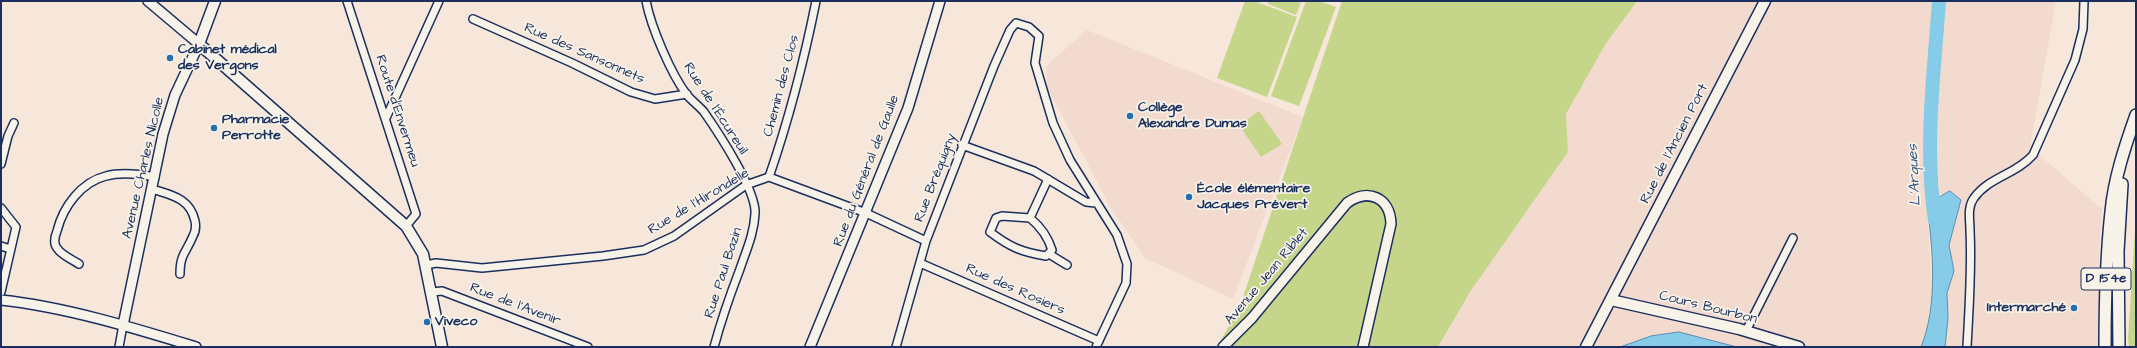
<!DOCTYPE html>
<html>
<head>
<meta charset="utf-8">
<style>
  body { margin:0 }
  #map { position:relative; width:2137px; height:348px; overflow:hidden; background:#f7e7da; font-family:"Architects Daughter",sans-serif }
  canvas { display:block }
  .frame { position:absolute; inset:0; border:2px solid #1b2f5e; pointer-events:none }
</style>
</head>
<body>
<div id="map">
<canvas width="2137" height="348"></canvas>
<div class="frame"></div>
</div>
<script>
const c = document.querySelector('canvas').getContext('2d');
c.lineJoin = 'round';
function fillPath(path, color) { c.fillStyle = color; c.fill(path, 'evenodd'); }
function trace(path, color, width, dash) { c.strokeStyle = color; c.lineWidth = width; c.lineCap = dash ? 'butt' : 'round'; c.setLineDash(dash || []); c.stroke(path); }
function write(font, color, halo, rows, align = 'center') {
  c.font = font + ' "Architects Daughter",sans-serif'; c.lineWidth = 3.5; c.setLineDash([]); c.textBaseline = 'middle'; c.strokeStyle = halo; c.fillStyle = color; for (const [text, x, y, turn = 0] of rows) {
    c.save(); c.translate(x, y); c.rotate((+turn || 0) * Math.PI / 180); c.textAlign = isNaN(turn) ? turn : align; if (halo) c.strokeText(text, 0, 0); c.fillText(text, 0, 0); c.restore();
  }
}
fillPath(new Path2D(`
  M 1637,1 L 2056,1 L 2030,147 L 2102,209 L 2099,253 L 2099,347 L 1945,347 L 1948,318 L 1947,293 L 1954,271 L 1949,245 L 1961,200 L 1927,206 L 1932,288 L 1927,331 L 1921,347 L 1737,347 L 1679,332 L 1651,336 L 1620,347 L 1438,347 L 1470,292 L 1568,152 L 1566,114 L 1605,45 Z
  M 1087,30 L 1303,117 L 1233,299 L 1145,258 L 1111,208 L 1047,87 L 1046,66 Z`), '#f3dacf');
fillPath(new Path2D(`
  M 1245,1 L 1254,1 L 1297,17 L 1267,97 L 1217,78 Z
  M 1269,1 L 1294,1 L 1301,3 L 1296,15 L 1268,4 Z
  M 1306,1 L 1319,1 L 1336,7 L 1299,106 L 1271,96 Z
  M 1342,1 L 1637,1 L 1605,45 L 1566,114 L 1568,152 L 1470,292 L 1438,347 L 1217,347 L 1240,306 Z
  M 1259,111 L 1282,144 L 1261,157 L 1239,125 Z
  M 2136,215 L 2136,347 L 2129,347 L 2128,339 Z`), '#c5d589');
const water = new Path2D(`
  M 1950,191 L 1961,200 L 1949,245 L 1954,271 L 1947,293 L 1948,318 L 1945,347 L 1921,347 C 1938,305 1933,250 1927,205 Z
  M 1679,332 L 1737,347 L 1620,347 L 1651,336 Z`);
fillPath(water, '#86cce8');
trace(water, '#5b8db1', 1);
trace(new Path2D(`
  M 1935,220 C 1924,148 1934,74 1939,1`), '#86cce8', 14);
const minor = new Path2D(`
  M 347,1 L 416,214 L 406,226
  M 646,1 C 651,27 671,74 687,95 C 692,101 699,106 704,112 C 718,132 757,191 755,214 C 754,234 746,251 740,269 C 730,295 721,321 714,347
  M 473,19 L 572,63 L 631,92 L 655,99 L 687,94
  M 386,118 L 439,1
  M 962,145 L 1034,171 L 1086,202 L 1096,203
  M 1,164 L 8,136 L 14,123
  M 769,177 C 789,119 804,61 816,1
  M 152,189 C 171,195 190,198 195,221 C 196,226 196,231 193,236 C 186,253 180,254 180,274
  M 1,208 L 16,227 L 1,292
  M 1030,218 C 1041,227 1048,237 1052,250 L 1046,256 C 1021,252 1010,247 990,232 L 996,218 L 1002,216 L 1030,218 L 1048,179
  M 1,246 L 10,249
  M 1049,254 L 1067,265
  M 920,263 L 1099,341
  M 79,264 C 73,260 61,255 57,248 C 53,243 55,236 57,231 C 63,207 81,182 106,176 C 121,172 139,174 155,177
  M 426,265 L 436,263 L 482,268 L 603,256 L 644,250 L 674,236 L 746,185 L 769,177 L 866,213 L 926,241
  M 432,292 L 442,291 L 588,347
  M 1746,331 L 1793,238
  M 119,347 L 123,325
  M 896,347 L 926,241 L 994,66 L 1010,30 L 1016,23 L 1029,27 L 1039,36 L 1035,63 L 1053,123 L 1070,160 L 1117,235 L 1127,264 L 1126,283 L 1096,347
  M 1967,347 C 1969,308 1972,270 1970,230 C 1970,220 1967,207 1974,198 C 1989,177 2015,175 2033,155 L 2075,60 L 2083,29 L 2084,1`);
const tertiary = new Path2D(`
  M 1,300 C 66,307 134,328 196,347
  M 123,325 L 163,134 L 175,95 L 199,44 L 148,1
  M 810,347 L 908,108 L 940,1
  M 1223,347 L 1252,318 L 1347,203 C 1368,188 1390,197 1391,224 L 1363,347`);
const secondary = new Path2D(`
  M 215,1 L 199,44 L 406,226 L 423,254 L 442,347
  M 1611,300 L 1739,329 L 1799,347
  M 1586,347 L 1765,1`);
const primary = new Path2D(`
  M 2105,347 C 2105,302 2106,257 2111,212 C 2114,179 2125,146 2136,115
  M 2119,347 L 2118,251 L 2122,184`);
trace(minor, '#1b2f5e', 10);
trace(tertiary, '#1b2f5e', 12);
trace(secondary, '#1b2f5e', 13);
trace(primary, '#1b2f5e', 14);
trace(minor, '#f7f3e8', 7);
trace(tertiary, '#f7f3e8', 9);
trace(secondary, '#f7f3e8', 10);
trace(primary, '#f7f3e8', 11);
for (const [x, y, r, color] of [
  [170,58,4,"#1f6fb2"],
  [1130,116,4,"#1f6fb2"],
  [214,128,4,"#1f6fb2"],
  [1189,197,4,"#1f6fb2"],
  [2074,308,4,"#1f6fb2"],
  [427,322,4,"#1f6fb2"]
]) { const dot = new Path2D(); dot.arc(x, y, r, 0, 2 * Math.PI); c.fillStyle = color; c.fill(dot); trace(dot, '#f7f3e8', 1.5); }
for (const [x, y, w] of [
  [2106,279,50]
]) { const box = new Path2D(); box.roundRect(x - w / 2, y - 11, w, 22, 3); c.fillStyle = '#f7f3e8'; c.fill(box); trace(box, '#1b2f5e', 1); }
write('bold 13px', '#1b2f5e', null, [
  ["D 154e",2106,279]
]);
write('bold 14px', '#1b2f5e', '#f7f3e8', [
  ["Cabinet médical",178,50],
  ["des Vergons",178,66],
  ["Collège",1138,108],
  ["Alexandre Dumas",1138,124],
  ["Pharmacie",222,120],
  ["Perrotte",222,136],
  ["École élémentaire",1197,189],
  ["Jacques Prévert",1197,205],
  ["Intermarché",2066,308,"right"],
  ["Viveco",435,322]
], 'left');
write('14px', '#1b2f5e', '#f7f3e8', [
  ["Rue des Sansonnets",584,54,24],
  ["Chemin des Clos",782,86,-75],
  ["Rue de l'Écureuil",715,109,57],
  ["Route d'Envermeu",397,111,72],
  ["Rue de l'Ancien Port",1675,144,-63],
  ["Avenue Charles Nicolle",144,168,-77],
  ["Rue du Général de Gaulle",867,171,-69],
  ["Rue Bréquigny",936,178,-69],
  ["Rue de l'Hirondelle",699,202,-31],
  ["Rue Paul Bazin",724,273,-72],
  ["Avenue Jean Riblet",1267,277,-50],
  ["Rue des Rosiers",1015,290,24],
  ["Rue de l'Avenir",515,305,21],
  ["Cours Bourbon",1708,308,14]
]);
write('italic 15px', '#365680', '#f7f3e8', [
  ["L'Arques",1915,175,-93]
]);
</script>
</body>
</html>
